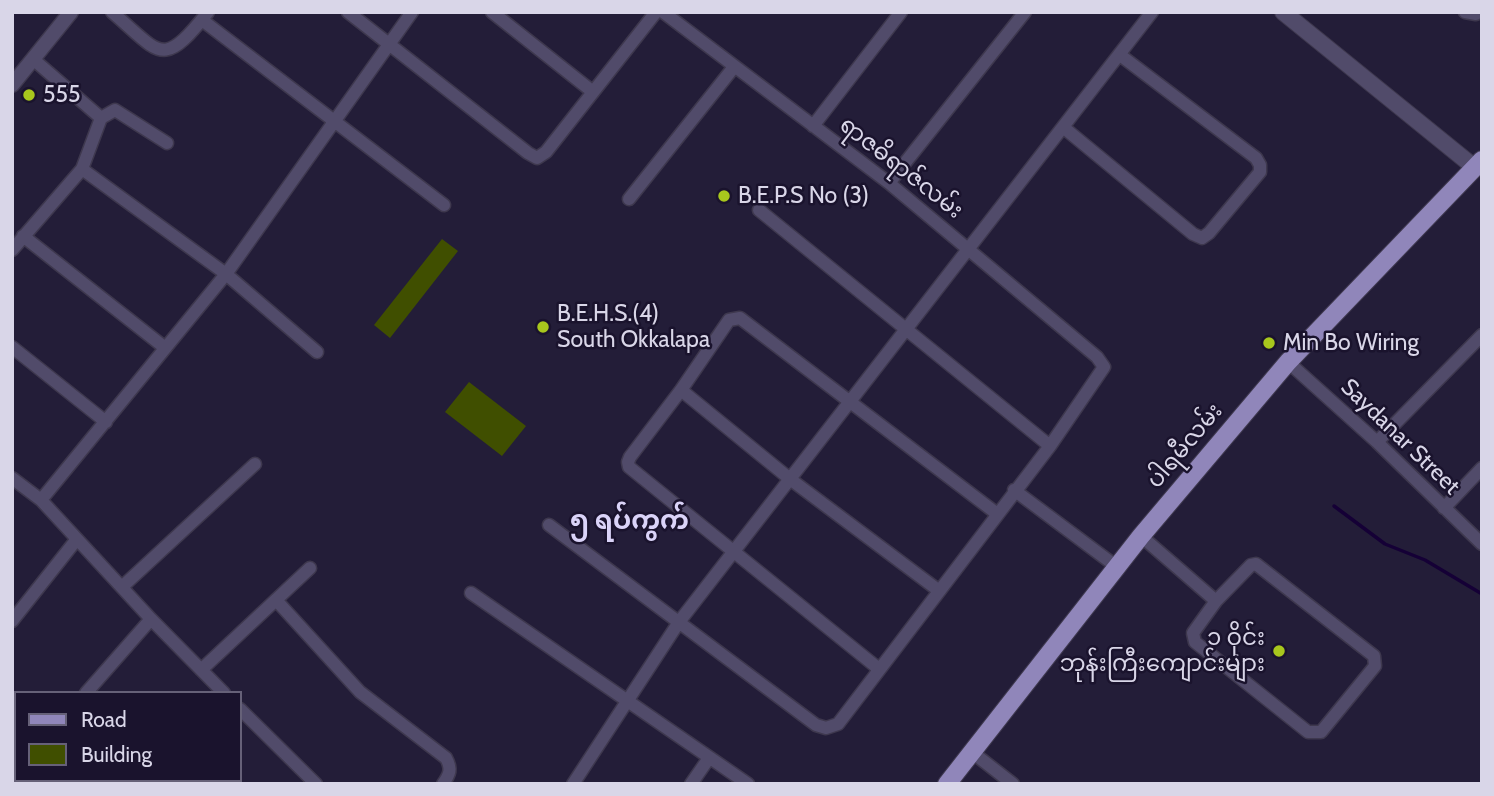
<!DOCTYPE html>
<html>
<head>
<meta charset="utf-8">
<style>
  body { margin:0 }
  #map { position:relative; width:1494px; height:796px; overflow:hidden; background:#231d38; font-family:Cabin,sans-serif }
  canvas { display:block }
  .frame { position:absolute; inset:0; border:14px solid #d9d6e8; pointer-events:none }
  .legend { position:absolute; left:14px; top:691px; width:228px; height:91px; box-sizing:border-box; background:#1a132d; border:2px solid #666178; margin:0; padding:9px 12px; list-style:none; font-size:21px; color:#d9d6e8 }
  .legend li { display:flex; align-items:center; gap:14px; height:35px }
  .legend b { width:35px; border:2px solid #666178 }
</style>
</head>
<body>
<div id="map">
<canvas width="1494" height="796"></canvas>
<div class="frame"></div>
<ul class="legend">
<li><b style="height:9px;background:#9086ba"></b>Road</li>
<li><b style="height:19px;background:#404f00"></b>Building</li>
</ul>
</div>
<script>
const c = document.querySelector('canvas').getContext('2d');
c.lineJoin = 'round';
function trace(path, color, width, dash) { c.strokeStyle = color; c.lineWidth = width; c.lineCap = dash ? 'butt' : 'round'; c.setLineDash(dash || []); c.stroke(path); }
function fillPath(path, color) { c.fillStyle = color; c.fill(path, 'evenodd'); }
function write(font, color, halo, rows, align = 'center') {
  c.font = font + ' Cabin,"Noto Sans Myanmar",sans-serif'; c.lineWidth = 5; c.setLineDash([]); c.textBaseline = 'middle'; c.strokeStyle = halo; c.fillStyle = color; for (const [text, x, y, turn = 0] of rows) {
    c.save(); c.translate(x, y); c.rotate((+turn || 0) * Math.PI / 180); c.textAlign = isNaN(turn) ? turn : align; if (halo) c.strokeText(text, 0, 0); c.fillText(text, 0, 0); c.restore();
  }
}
trace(new Path2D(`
  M 1334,506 L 1385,544 L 1425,560 L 1482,594`), '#150036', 3.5);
fillPath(new Path2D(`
  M 442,239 L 458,251 L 390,338 L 374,325 Z
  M 469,382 L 526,426 L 502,456 L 445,412 Z`), '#404f00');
const minor = new Path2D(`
  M 112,12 C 161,54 162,70 208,12
  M 348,12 L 528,153 L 537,158 L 546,152 L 656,12
  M 492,12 L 593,92
  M 1465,12 L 1476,14 L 1478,12
  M 202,20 L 444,205
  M 101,118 L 115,110 L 167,143
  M 813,126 L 901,12
  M 1063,127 L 1193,234 L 1202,238 L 1209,233 L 1260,172 L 1260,165 L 1256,158 L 1120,55
  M 82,169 L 226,274 L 317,352
  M 889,183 L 1025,12
  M 629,199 L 734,67
  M 759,210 L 1050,446
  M 23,236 L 164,347
  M 12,250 L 82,169 L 101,118 L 33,59
  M 12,347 L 106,422
  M 1288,362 L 1377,442 L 1482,544
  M 681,390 L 790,479 L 938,590
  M 1377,442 L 1482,335
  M 12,478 L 41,500 L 151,619 L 224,693
  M 1014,490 L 1117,567
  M 41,500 L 226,274 L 412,12
  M 1444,508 L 1482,468
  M 549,525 L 816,725 L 826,728 L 838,724 L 1050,446 L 1104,367 L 1097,357 L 889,183 L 663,12
  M 1141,536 L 1216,601
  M 1256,564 L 1374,656 L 1375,666 L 1321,732 L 1308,732 L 1195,642 L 1193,633 L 1216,601 L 1251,565 Z
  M 123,586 L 255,464
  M 471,593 L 748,784
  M 276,600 L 360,692 L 446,758 C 452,769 450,774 443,784
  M 12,621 L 77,539
  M 879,669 L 629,467 L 628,462 L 630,457 L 681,390 L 729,320 L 740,318 L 996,513
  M 201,670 L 310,568
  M 86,693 L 151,619
  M 240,709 L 316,784
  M 972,752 L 1013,784
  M 114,780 L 118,784
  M 13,784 L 16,780
  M 573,784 L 679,622 L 1152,12
  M 691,784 L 709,758`);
const tertiary = new Path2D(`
  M 12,85 L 71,12`);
const secondary = new Path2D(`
  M 1283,12 L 1474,167`);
const primary = new Path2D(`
  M 947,784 L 1141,536 L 1288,362 L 1482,160`);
trace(minor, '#3e384e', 15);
trace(tertiary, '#3e384e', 17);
trace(secondary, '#3e384e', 18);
trace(primary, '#3e384e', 20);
trace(minor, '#514b6a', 12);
trace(tertiary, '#514b6a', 14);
trace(secondary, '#514b6a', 16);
trace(primary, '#9086ba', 18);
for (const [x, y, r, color] of [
  [29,95,7,"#a8c71d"],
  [724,196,7,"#a8c71d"],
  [543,327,7,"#a8c71d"],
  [1269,343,7,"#a8c71d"],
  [1279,651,7,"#a8c71d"]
]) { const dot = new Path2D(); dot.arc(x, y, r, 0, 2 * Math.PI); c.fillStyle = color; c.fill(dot); trace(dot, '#1a132d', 2.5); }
write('23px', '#d9d6e8', '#1a132d', [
  ["555",43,95],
  ["B.E.P.S No (3)",738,196],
  ["B.E.H.S.(4)",557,314],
  ["South Okkalapa",557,340],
  ["Min Bo Wiring",1283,343],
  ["၁ ဝိုင်း",1265,638,"right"],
  ["ဘုန်းကြီးကျောင်းများ",1265,664,"right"]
], 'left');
write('23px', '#d9d6e8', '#1a132d', [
  ["ရာဇဓိရာဇ်လမ်း",901,168,38],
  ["Saydanar Street",1400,437,44],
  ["ပါရမီလမ်း",1185,446,-50]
]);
write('bold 26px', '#dad3f8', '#1a132d', [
  ["၅ ရပ်ကွက်",629,521]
]);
</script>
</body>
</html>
